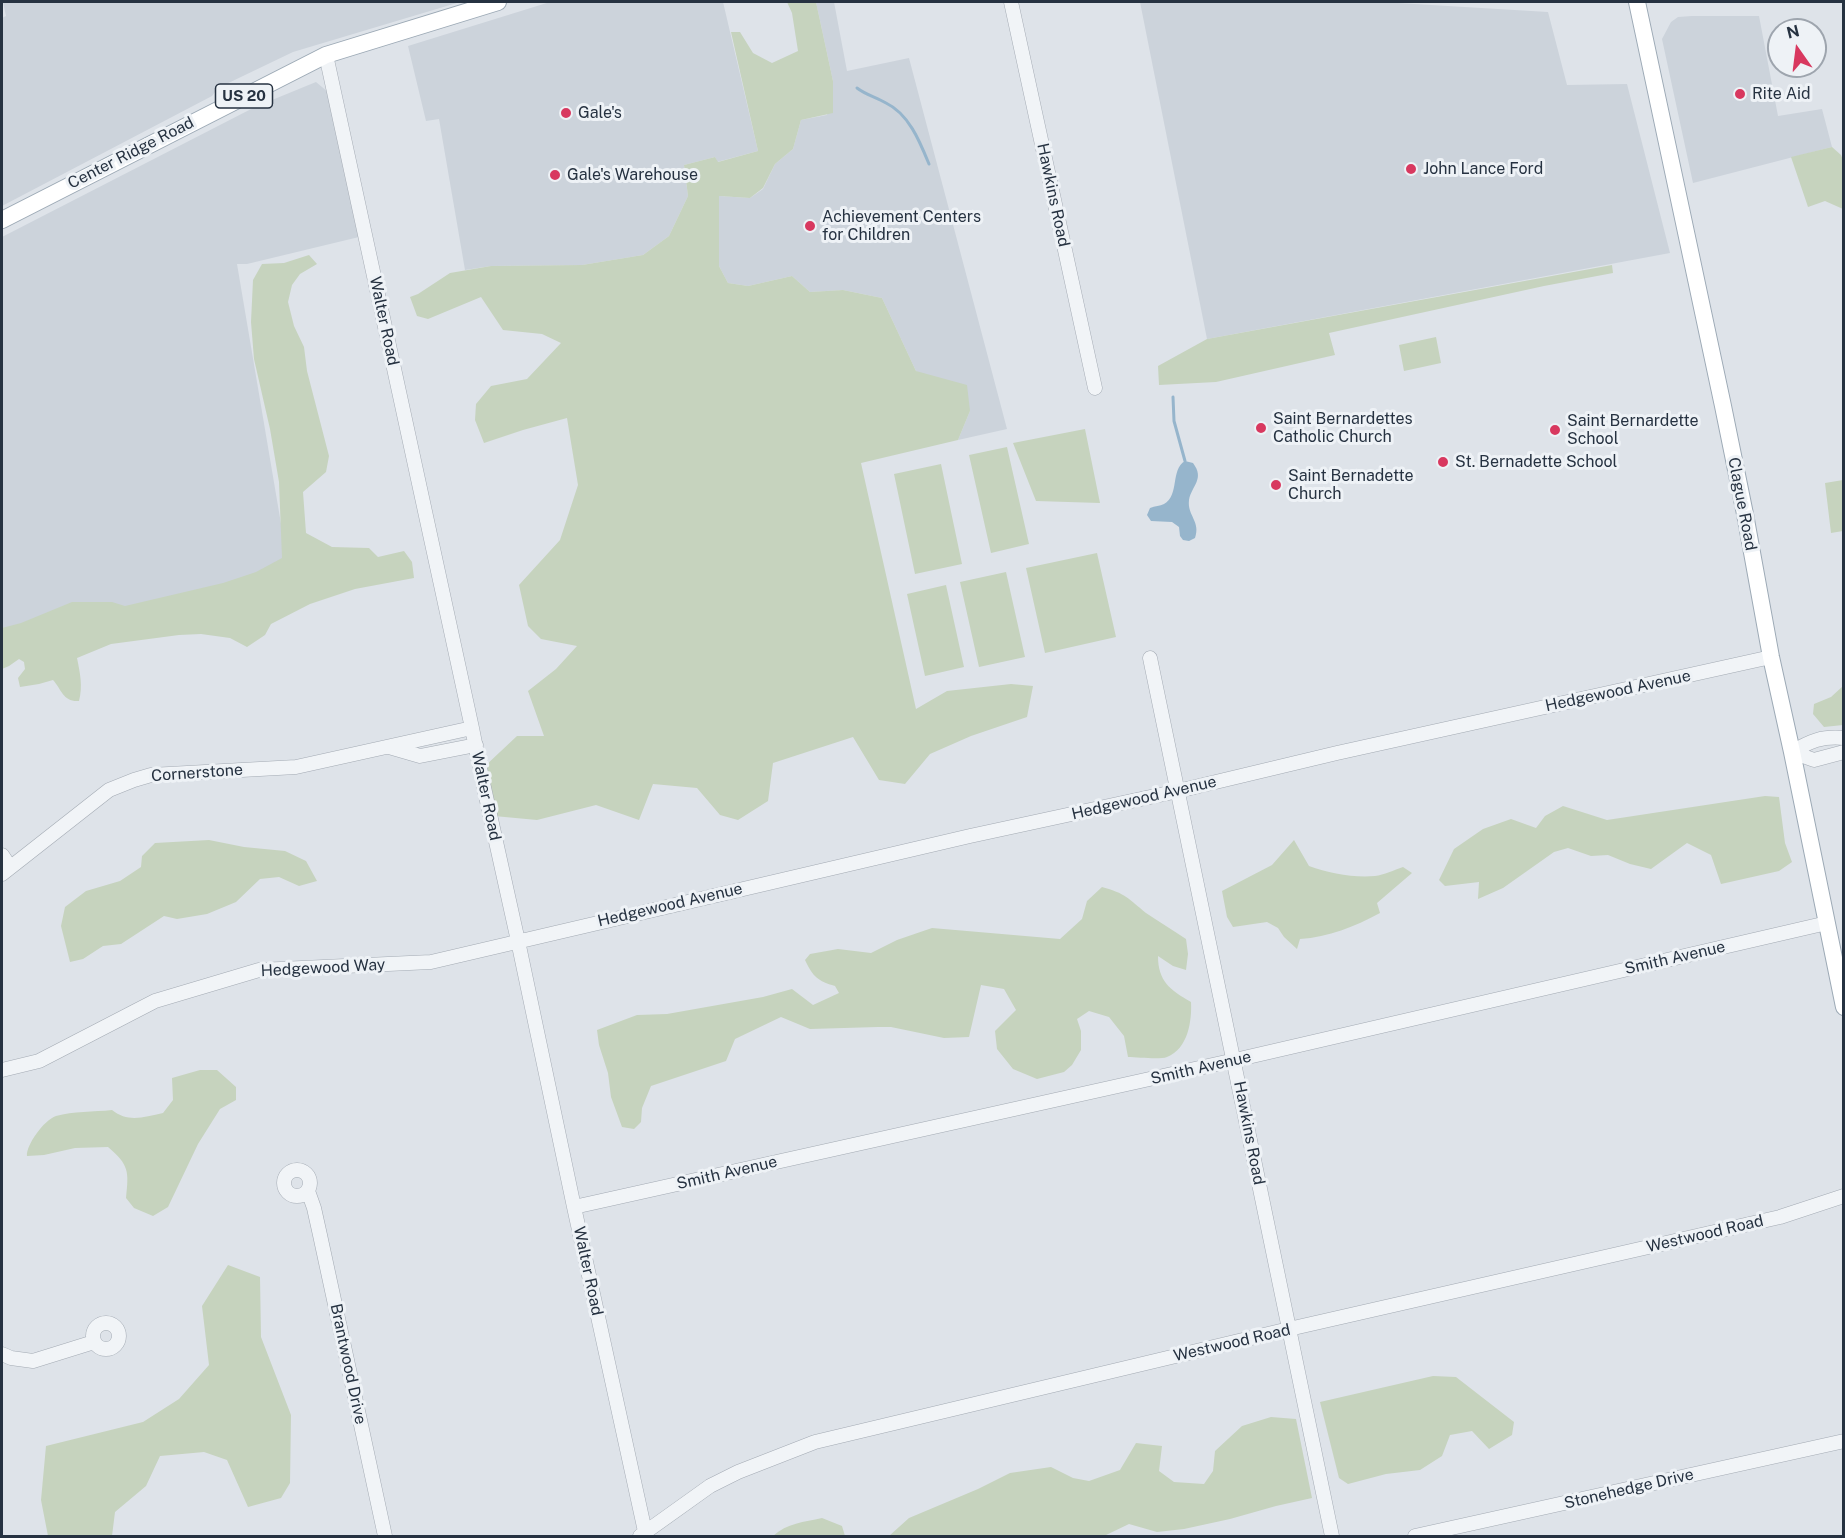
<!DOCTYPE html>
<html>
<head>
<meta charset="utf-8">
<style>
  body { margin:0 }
  #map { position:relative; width:1845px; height:1538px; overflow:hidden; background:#dee3e9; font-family:"Public Sans",sans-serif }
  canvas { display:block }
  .frame { position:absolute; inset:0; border:3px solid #263241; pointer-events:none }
  .north { position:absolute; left:1767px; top:18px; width:60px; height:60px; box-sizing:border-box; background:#eef2f6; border:2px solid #9ea5ae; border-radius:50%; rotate:346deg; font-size:16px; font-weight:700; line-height:24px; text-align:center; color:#263241 }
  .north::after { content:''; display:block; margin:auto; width:21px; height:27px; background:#d8385f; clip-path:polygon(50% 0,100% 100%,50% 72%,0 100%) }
</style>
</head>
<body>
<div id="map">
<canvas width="1845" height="1538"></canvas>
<div class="frame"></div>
<div class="north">N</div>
</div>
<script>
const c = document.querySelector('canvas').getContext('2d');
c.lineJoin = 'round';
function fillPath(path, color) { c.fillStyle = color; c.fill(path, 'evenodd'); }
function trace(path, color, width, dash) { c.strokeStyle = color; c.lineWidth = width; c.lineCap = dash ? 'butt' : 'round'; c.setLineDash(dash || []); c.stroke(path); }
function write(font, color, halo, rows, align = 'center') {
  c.font = font + ' "Public Sans",sans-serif'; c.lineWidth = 6; c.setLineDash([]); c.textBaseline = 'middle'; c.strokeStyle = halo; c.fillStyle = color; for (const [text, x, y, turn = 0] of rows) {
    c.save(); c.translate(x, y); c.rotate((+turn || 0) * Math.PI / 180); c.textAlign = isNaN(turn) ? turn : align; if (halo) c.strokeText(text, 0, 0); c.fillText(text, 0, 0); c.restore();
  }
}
fillPath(new Path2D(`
  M 3,2 L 460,2 L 293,52 L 218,88 L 212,96 L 2,206 L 2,18 L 6,16 Z
  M 550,2 L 723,2 L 758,151 L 717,162 L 715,157 L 684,165 L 688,196 L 669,236 L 643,255 L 582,265 L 491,266 L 465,270 L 439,119 L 426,121 L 408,46 Z
  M 816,2 L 834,2 L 847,71 L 909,58 L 1007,429 L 958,440 L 970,411 L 916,371 L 882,298 L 843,290 L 810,292 L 792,276 L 748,286 L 728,283 L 719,266 L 719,196 L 750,198 L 763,189 L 775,164 L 793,149 L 801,120 L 827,115 L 832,94 L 833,81 Z
  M 1140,2 L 1381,2 L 1548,12 L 1567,85 L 1627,84 L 1670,253 L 1207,339 Z
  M 1692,16 L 1759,16 L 1778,116 L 1822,109 L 1832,147 L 1693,183 L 1662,39 L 1671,22 L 1678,17 Z
  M 316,82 L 328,92 L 359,237 L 247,264 L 237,264 L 289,571 L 2,643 L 2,237 L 255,107 Z`), '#ccd3db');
fillPath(new Path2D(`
  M 787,2 L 816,2 L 833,81 L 833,113 L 801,120 L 793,149 L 775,164 L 763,188 L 750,198 L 719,196 L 719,266 L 728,283 L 748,286 L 792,276 L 810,292 L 843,290 L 882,298 L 916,371 L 967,385 L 970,411 L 958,440 L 861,463 L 916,709 L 947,691 L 1011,684 L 1033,686 L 1027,717 L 971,736 L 930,754 L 905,784 L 879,780 L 853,737 L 773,763 L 768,801 L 738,820 L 720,815 L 697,788 L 653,784 L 639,820 L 596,805 L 537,820 L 494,816 L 484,767 L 517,736 L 544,736 L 528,691 L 556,669 L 577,646 L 541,639 L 528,626 L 519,585 L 560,540 L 578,485 L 567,418 L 523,430 L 484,443 L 475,420 L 476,404 L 491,386 L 527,379 L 561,343 L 542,334 L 503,330 L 481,297 L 428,319 L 417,316 L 410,297 L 418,294 L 450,273 L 491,266 L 582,265 L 643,255 L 669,236 L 688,196 L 684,165 L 715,157 L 718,162 L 758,151 L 731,32 L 740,32 L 753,53 L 772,63 L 798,51 L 792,13 Z
  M 1832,147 L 1841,155 L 1843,160 L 1843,209 L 1825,201 L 1808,207 L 1791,157 Z
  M 309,255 L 317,264 L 300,274 L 292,285 L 288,302 L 294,326 L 304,347 L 307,371 L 329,456 L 326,472 L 303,492 L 306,533 L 332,547 L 369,548 L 378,557 L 404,551 L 412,562 L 414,578 L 355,589 L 310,604 L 271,624 L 265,635 L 247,647 L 230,638 L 201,634 L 179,635 L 111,644 L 77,658 C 80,673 83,686 79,701 C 63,702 62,690 53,680 L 39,684 L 20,687 L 18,678 L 25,669 L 24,662 L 19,659 L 9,666 L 2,669 L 2,628 L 21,623 L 72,602 L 112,602 L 125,606 L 223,583 L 256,572 L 282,558 L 279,482 L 270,429 L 254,359 L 251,322 L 253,280 L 262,264 L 284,263 Z
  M 1612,265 L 1613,273 L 1544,286 L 1329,333 L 1335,355 L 1216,382 L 1159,385 L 1158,366 L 1207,339 Z
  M 1436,337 L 1441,363 L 1404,371 L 1399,345 Z
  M 1085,429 L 1100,503 L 1036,501 L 1013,443 Z
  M 1007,447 L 1029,544 L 991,553 L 969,455 Z
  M 941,464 L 962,564 L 915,574 L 894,474 Z
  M 1843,480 L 1843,531 L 1831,533 L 1825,483 Z
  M 1097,553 L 1116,637 L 1045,653 L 1026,568 Z
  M 1006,572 L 1025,657 L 979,667 L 960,582 Z
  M 946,585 L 964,667 L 925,676 L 907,594 Z
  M 1843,686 L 1843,725 L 1824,727 L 1813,714 L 1814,704 L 1831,697 Z
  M 1765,796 L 1779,797 L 1785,843 L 1792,862 L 1779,871 L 1721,884 L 1711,855 L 1687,843 L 1651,869 L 1630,864 L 1608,855 L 1591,856 L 1568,848 L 1554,852 L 1503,888 L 1478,899 L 1479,882 L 1445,886 L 1439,880 L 1454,849 L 1483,829 L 1511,819 L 1536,828 L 1545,816 L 1563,806 L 1607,820 Z
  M 209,840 L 244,847 L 285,851 L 306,861 L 317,881 L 299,886 L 279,877 L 260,879 L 236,902 L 207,914 L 177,919 L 164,916 L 121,944 L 103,946 L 83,959 L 70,962 L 61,926 L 65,907 L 86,891 L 120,881 L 141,867 L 142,856 L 155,843 Z
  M 1294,840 L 1309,866 C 1329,873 1353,878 1375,876 C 1384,875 1394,870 1403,867 L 1412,873 L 1377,903 L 1380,913 C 1354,927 1329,937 1300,939 L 1297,949 L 1284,937 L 1278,928 L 1267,922 L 1233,927 L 1227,917 L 1222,891 L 1272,865 Z
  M 1102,887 C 1125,893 1129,899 1146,913 C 1159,922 1173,930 1186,939 L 1188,954 L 1186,970 L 1173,966 L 1158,956 C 1158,981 1170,990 1191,1002 C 1192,1021 1188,1049 1167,1057 C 1159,1060 1138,1057 1128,1057 L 1124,1036 L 1109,1017 L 1089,1011 L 1077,1019 L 1081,1031 L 1081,1050 L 1072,1065 L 1064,1072 L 1037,1079 L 1013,1069 L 997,1049 L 995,1031 L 1016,1010 L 1004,989 L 981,985 L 969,1037 L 944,1038 L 891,1027 L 878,1027 L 810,1029 L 781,1017 L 735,1039 L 726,1061 L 651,1086 L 642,1108 L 641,1122 L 634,1129 L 622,1127 L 611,1097 L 608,1073 L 599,1045 L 597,1030 L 637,1015 L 667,1014 L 763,997 L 792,989 L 813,1005 L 839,993 L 835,986 C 818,981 813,977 805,960 L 810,954 L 838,949 L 871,953 L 897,940 L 932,928 L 1060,939 L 1082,919 L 1087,901 Z
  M 200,1070 L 217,1070 L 236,1087 L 236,1100 L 220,1109 L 198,1144 L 168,1207 L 153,1216 L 134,1208 L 126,1198 C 129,1171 129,1165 108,1147 L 75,1148 L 44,1155 L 27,1156 C 26,1145 44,1120 56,1116 C 73,1111 94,1112 112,1110 C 128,1123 144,1117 163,1113 L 173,1100 L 172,1078 Z
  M 228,1265 L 260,1277 L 261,1337 L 291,1415 L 290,1483 L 281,1498 L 248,1507 L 227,1460 L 204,1452 L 160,1456 L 146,1486 L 115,1512 L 112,1536 L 48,1536 L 41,1500 L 46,1446 L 143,1422 L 179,1399 L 209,1365 L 202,1306 Z
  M 1433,1376 L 1456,1377 L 1514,1422 L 1512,1435 L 1489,1449 L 1472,1431 L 1450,1435 L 1442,1456 L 1420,1470 L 1386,1474 L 1348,1484 L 1339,1478 L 1320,1402 Z
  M 1271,1417 L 1296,1419 L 1312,1498 L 1276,1506 L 1230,1519 L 1184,1529 L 1157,1532 L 1129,1524 L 1104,1536 L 889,1536 L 909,1518 L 978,1489 L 1010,1473 L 1051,1467 L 1073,1478 L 1089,1481 L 1120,1470 L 1136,1443 L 1162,1446 L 1159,1471 L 1174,1482 L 1204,1484 L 1213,1471 L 1215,1451 L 1242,1426 Z
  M 822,1518 L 842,1526 L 845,1536 L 773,1536 C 787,1523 804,1522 822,1518 Z`), '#c6d3be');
fillPath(new Path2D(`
  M 1185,461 L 1193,463 C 1205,479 1192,485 1189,500 C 1187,516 1201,521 1195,538 L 1189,541 L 1183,540 L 1180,536 L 1179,527 L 1172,522 L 1151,521 L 1147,515 L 1150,508 C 1155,506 1160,506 1164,504 C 1180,495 1170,470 1185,461 Z`), '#96b5cc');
trace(new Path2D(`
  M 857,88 C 866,95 876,97 886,103 C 909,114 920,142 929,164
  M 1173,397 L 1174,421 L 1185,461`), '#96b5cc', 3);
const minor = new Path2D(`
  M 1011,2 L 1095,388
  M 326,55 L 472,728 L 483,783 L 518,941 L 574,1207 L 646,1536
  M 1150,658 L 1332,1536
  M 389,747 L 420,756 L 476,745
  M 1792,752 C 1810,741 1822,736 1844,738
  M 1792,752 L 1814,760 L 1844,752
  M 2,855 L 10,867
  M 2,874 L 109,790 L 134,780 L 151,775 L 296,767 L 472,728
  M 2,1070 L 39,1061 L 155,1001 L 259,970 L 431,962 L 970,836 L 1178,791 L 1337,753 L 1771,657
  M284 1183a13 13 0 1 1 26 0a13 13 0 1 1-26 0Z
  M 308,1191 L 314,1208 L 320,1235 L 385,1536
  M 574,1207 L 1235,1060 L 1827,923
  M93 1336a13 13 0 1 1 26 0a13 13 0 1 1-26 0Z
  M 2,1354 L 11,1358 L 33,1361 L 94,1342
  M 640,1536 L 710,1486 L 738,1472 L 815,1442 L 1289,1329 L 1780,1217 L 1844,1196
  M 1415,1536 L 1844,1441`);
const major = new Path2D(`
  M 1637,2 L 1723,406 L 1745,514 L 1771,657 L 1792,752 L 1844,1007
  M 2,220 L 326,55 L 498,2`);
trace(minor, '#a3aab3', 15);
trace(major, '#9ca9b5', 18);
trace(minor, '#f1f4f7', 14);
trace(major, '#fff', 16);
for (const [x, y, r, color] of [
  [1740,94,6,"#d8385f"],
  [566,113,6,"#d8385f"],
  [1411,169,6,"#d8385f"],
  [555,175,6,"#d8385f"],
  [810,226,6,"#d8385f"],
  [1261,428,6,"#d8385f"],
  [1555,430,6,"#d8385f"],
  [1443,462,6,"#d8385f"],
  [1276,485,6,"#d8385f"]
]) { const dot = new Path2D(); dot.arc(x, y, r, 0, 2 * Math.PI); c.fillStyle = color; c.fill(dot); trace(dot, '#eef2f6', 2); }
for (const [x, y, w] of [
  [244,96,57]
]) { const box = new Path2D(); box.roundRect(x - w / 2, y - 12, w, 24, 4.5); c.fillStyle = '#eef2f6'; c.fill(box); trace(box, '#263241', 1.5); }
write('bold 15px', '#263241', null, [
  ["US 20",244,96]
]);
write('16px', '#263241', '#eef2f6', [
  ["Rite Aid",1752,94],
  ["Gale's",578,113],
  ["John Lance Ford",1423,169],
  ["Gale's Warehouse",567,175],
  ["Achievement Centers",822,217],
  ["for Children",822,235],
  ["Saint Bernardettes",1273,419],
  ["Catholic Church",1273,437],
  ["Saint Bernardette",1567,421],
  ["School",1567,439],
  ["St. Bernadette School",1455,462],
  ["Saint Bernadette",1288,476],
  ["Church",1288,494]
], 'left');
write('16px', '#263241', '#eef2f6', [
  ["Center Ridge Road",131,153,-27],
  ["Hawkins Road",1053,195,78],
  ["Walter Road",384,321,78],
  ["Clague Road",1742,504,79],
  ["Hedgewood Avenue",1618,691,-12],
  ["Cornerstone",197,773,-4],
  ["Walter Road",486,796,78],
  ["Hedgewood Avenue",1144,798,-13],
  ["Hedgewood Avenue",670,905,-13],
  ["Smith Avenue",1675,958,-13],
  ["Hedgewood Way",323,968,-3],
  ["Smith Avenue",1201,1068,-13],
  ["Hawkins Road",1249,1133,79],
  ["Smith Avenue",727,1173,-13],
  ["Westwood Road",1705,1234,-13],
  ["Walter Road",588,1271,78],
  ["Westwood Road",1232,1343,-13],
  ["Brantwood Drive",348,1364,78],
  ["Stonehedge Drive",1629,1489,-13]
]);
</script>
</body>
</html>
